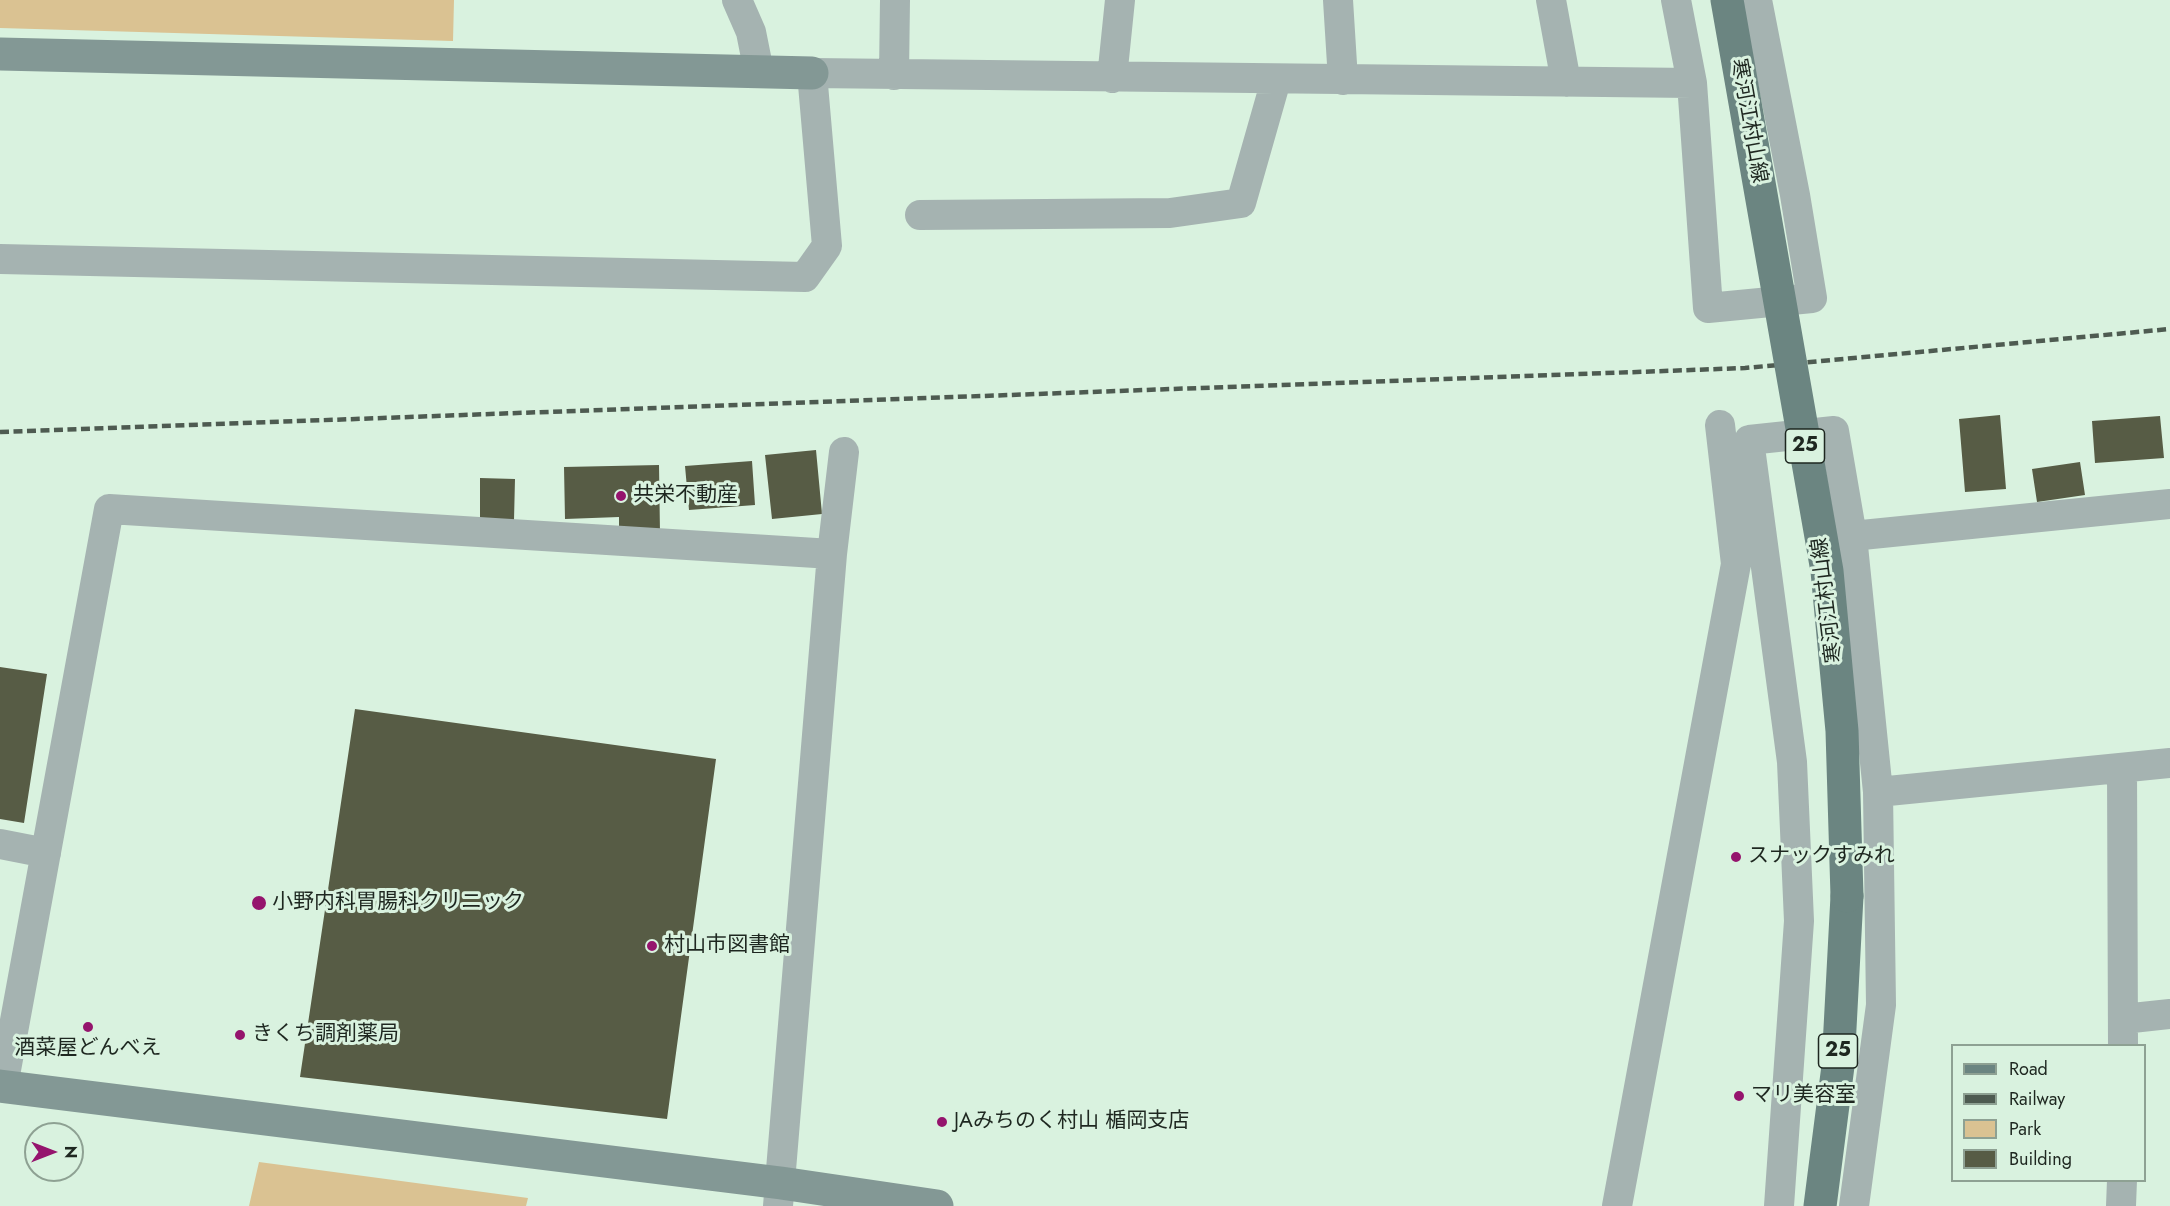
<!DOCTYPE html>
<html>
<head>
<meta charset="utf-8">
<style>
  body { margin:0 }
  #map { position:relative; width:2170px; height:1206px; overflow:hidden; background:#d9f2df; font-family:Jost,sans-serif }
  canvas { display:block }
  .legend { position:absolute; left:1951px; top:1044px; width:195px; height:138px; box-sizing:border-box; background:#d9f2df; border:2px solid #8ea193; margin:0; padding:8px 10px; list-style:none; font-size:18px; color:#1e2720 }
  .legend li { display:flex; align-items:center; gap:12px; height:30px }
  .legend b { width:30px; border:2px solid #8ea193 }
  .north { position:absolute; left:24px; top:1122px; width:60px; height:60px; box-sizing:border-box; background:#d9f2df; border:2px solid #8ea193; border-radius:50%; rotate:90deg; font-size:16px; font-weight:700; line-height:24px; text-align:center; color:#1e2720 }
  .north::after { content:''; display:block; margin:auto; width:21px; height:27px; background:#95146d; clip-path:polygon(50% 0,100% 100%,50% 72%,0 100%) }
</style>
</head>
<body>
<div id="map">
<canvas width="2170" height="1206"></canvas>
<ul class="legend">
<li><b style="height:8px;background:#6b8581"></b>Road</li>
<li><b style="height:8px;background:#4e5b51"></b>Railway</li>
<li><b style="height:16px;background:#dac292"></b>Park</li>
<li><b style="height:16px;background:#575c45"></b>Building</li>
</ul>
<div class="north">N</div>
</div>
<script>
const c = document.querySelector('canvas').getContext('2d');
c.lineJoin = 'round';
function fillPath(path, color) { c.fillStyle = color; c.fill(path, 'evenodd'); }
function trace(path, color, width, dash) { c.strokeStyle = color; c.lineWidth = width; c.lineCap = dash ? 'butt' : 'round'; c.setLineDash(dash || []); c.stroke(path); }
function write(font, color, halo, rows, align = 'center') {
  c.font = font + ' Jost,"Noto Sans JP",sans-serif'; c.lineWidth = 6; c.setLineDash([]); c.textBaseline = 'middle'; c.strokeStyle = halo; c.fillStyle = color; for (const [text, x, y, turn = 0] of rows) {
    c.save(); c.translate(x, y); c.rotate((+turn || 0) * Math.PI / 180); c.textAlign = isNaN(turn) ? turn : align; if (halo) c.strokeText(text, 0, 0); c.fillText(text, 0, 0); c.restore();
  }
}
fillPath(new Path2D(`
  M 0,0 L 454,0 L 453,41 L 0,28 Z
  M 259,1162 L 528,1198 L 526,1206 L 249,1206 Z`), '#dac292');
fillPath(new Path2D(`
  M 2000,415 L 2006,489 L 1965,492 L 1959,419 Z
  M 2160,416 L 2164,458 L 2095,463 L 2092,421 Z
  M 816,450 L 822,514 L 772,519 L 765,455 Z
  M 752,461 L 755,505 L 689,510 L 685,466 Z
  M 2080,462 L 2085,495 L 2037,502 L 2032,469 Z
  M 659,465 L 660,534 L 619,535 L 619,517 L 565,519 L 564,467 Z
  M 480,478 L 515,479 L 514,520 L 480,519 Z
  M 0,667 L 47,674 L 24,823 L 0,819 Z
  M 355,709 L 716,759 L 667,1119 L 300,1077 Z`), '#575c45');
trace(new Path2D(`
  M 737,0 L 751,32 L 759,72
  M 1338,0 L 1343,80
  M 1551,0 L 1566,82
  M 1676,0 L 1692,83 L 1708,308 L 1812,298 L 1795,195 L 1757,0
  M 894,75 L 895,0
  M 1112,78 L 1120,0
  M 920,215 L 1170,213 L 1241,203 L 1276,80
  M 0,259 L 805,277 L 827,246 L 812,73 L 1692,83
  M 1852,536 L 2170,504
  M 832,554 L 844,452
  M 2122,768 L 2123,1046
  M 1878,792 L 2170,763
  M 0,844 L 46,853
  M 2123,1019 L 2170,1014
  M 3,1086 L 109,509 L 832,554 L 778,1206
  M 1617,1206 L 1736,564 L 1720,425
  M 1779,1206 L 1799,921 L 1792,762 L 1749,440 L 1834,431 L 1852,536 L 1878,792 L 1881,1005 L 1854,1206
  M 2121,1206 L 2122,1180`), '#a5b3b1', 30);
trace(new Path2D(`
  M 0,54 L 812,73
  M 0,1086 L 781,1183 L 937,1206`), '#839895', 33);
trace(new Path2D(`
  M 1820,1206 L 1838,1066 L 1847,896`), '#6b8581', 33);
trace(new Path2D(`
  M 0,432 L 1745,368 L 2170,329`), '#4e5b51', 4.5, [9, 4.5]);
trace(new Path2D(`
  M 1727,0 L 1827,571 L 1842,731 L 1847,896`), '#6b8581', 33);
for (const [x, y, r, color] of [
  [621,496,6,"#95146d"],
  [1736,857,6,"#95146d"],
  [259,903,8,"#95146d"],
  [652,946,6,"#95146d"],
  [88,1027,6,"#95146d"],
  [240,1035,6,"#95146d"],
  [1739,1096,6,"#95146d"],
  [942,1122,6,"#95146d"]
]) { const dot = new Path2D(); dot.arc(x, y, r, 0, 2 * Math.PI); c.fillStyle = color; c.fill(dot); trace(dot, '#d9f2df', 2); }
for (const [x, y, w] of [
  [1805,446,39],
  [1838,1051,39]
]) { const box = new Path2D(); box.roundRect(x - w / 2, y - 17, w, 34, 4.5); c.fillStyle = '#d9f2df'; c.fill(box); trace(box, '#1e2720', 1.5); }
write('bold 20px', '#1e2720', null, [
  ["25",1805,446],
  ["25",1838,1051]
]);
write('21px', '#1e2720', '#d9f2df', [
  ["寒河江村山線",1748,121,80],
  ["寒河江村山線",1828,600,-97]
]);
write('21px', '#1e2720', '#d9f2df', [
  ["共栄不動産",633,496],
  ["スナックすみれ",1748,857],
  ["小野内科胃腸科クリニック",272,903],
  ["村山市図書館",664,946],
  ["きくち調剤薬局",252,1035],
  ["酒菜屋どんべえ",88,1049,"center"],
  ["マリ美容室",1751,1096],
  ["JAみちのく村山 楯岡支店",954,1122]
], 'left');
</script>
</body>
</html>
